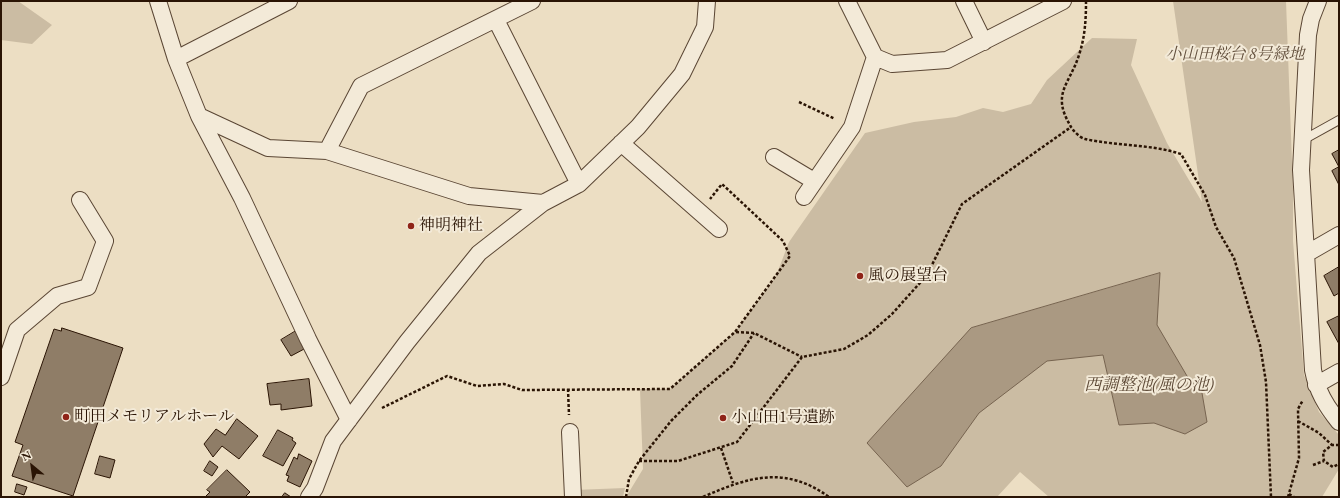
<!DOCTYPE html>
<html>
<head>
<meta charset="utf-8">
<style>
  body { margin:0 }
  #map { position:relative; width:1340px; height:498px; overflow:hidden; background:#ecdec3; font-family:"EB Garamond",serif }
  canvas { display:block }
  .frame { position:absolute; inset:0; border:2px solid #2a1404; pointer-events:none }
  .north { position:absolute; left:12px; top:446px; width:40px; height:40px; -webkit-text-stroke:3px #f3ead8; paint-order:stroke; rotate:331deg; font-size:11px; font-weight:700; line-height:16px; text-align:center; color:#2a1404 }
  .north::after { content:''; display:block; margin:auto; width:14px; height:18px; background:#2a1404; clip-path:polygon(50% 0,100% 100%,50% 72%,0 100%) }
</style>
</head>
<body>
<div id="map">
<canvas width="1340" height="498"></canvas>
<div class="frame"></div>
<div class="north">N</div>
</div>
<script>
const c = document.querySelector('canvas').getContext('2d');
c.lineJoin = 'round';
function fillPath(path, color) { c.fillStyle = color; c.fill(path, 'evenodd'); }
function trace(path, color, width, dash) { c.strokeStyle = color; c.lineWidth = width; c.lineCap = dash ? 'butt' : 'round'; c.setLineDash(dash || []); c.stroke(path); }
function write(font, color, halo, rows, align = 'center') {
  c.font = font + ' "EB Garamond","Noto Serif JP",serif'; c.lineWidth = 4; c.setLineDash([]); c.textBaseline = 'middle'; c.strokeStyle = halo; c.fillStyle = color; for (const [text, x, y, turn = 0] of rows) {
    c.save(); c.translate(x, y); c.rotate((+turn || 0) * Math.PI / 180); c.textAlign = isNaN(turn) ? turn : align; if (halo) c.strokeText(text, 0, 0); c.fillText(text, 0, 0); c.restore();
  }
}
fillPath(new Path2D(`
  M 1,1 L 18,1 L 52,25 L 32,44 L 1,40 Z
  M 1173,1 L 1286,1 L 1293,189 L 1293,241 L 1304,375 L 1319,412 L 1339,435 L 1339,469 L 1322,497 L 1049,497 L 1020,472 L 997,497 L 626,497 L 643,469 L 640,389 L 670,389 L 735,332 L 776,276 L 789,242 L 865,133 L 914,122 L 956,117 L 983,108 L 1003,112 L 1031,104 L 1047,80 L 1092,38 L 1137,39 L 1131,65 L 1167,143 L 1202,202 Z
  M 625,488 L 623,497 L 574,497 L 574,490 Z`), '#cbbca3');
const water = new Path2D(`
  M 1160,273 L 1157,325 L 1187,376 L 1202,393 L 1207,422 L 1185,434 L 1154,423 L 1119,425 L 1103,355 L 1047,361 L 979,413 L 941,466 L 907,487 L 867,443 L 971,328 Z`);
fillPath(water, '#aa9982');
trace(water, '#776450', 1);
const building = new Path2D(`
  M 1339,150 L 1339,167 L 1332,154 Z
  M 1339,167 L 1339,185 L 1332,171 Z
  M 1339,267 L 1339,293 L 1334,296 L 1324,276 Z
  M 1339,316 L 1339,344 L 1327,322 Z
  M 62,328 L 123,348 L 73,496 L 12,476 L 23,445 L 15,442 L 54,329 L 61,331 Z
  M 296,331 L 306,348 L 291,356 L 281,340 Z
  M 309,379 L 312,406 L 281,410 L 281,404 L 270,405 L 267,384 Z
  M 237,419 L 258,436 L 239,459 L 222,446 L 213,457 L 204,444 L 216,429 L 225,435 Z
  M 278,430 L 293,438 L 292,440 L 296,443 L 283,466 L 263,456 Z
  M 299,454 L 312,461 L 300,487 L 287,481 L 289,476 L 286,475 L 294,457 L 297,459 Z
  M 100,456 L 115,460 L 110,478 L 95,474 Z
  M 210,461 L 218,467 L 212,476 L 204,471 Z
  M 227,470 L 250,492 L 245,497 L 205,497 L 210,492 L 207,490 Z
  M 17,484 L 27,487 L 24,495 L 15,492 Z
  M 285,493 L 291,497 L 282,497 Z`);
fillPath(building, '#8f7d67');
trace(building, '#2a1404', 1);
const lane = new Path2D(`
  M 1303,140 L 1339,120`);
const street = new Path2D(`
  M 158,1 L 176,59 L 199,116 L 268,148 L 327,151 L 469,196 L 543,203 L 579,184 L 638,127 L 682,74 L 705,27 L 707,1
  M 847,1 L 875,57 L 892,64 L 947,60 L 1063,1
  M 964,1 L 984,42
  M 1318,1 L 1311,19 L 1308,35 L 1301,170 L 1313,370 C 1317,391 1326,406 1339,422
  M 496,20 L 579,184
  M 176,59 L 289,1
  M 199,116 L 242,198 L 308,339 L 349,420
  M 621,143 L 719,229
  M 327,151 L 361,86 L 532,1
  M 774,157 L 814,181
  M 804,197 L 852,127 L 875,57
  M 1306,254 L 1339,235
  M 1,377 L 17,330 L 57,296 L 88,287 L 105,241 L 80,200
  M 1316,385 L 1339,372
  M 570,432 L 573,497
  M 309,497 L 315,488 L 333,441 L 407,342 L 479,253 L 543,203`);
trace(lane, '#5a4634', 10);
trace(street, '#5a4634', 18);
trace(new Path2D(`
  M 1086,1 C 1086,20 1085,37 1079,55 C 1070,84 1051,93 1070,125 C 1072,130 1080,138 1085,139 C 1117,146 1150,144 1181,154 L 1205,195 L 1216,227 L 1234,258 L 1260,345 L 1266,382 L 1271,497
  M 799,102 L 835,119
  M 736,332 L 754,333 L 802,357
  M 568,389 L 569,415
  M 382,408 L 447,376 L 477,386 L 504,384 L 522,390 L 670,389 L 735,332 L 790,256 L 783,241 L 722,184 L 710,199
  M 1298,421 L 1319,433 L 1332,445
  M 1339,445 L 1332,445 L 1323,452 L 1324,461 L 1333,467 L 1339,464
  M 721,448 L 733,483
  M 639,461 L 678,461 L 737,442 L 802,357 L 844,349 L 868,335 L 892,314 L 927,275 L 962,204 L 1071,127
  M 1313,465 L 1324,461
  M 1289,494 L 1294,497
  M 626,497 L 629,479 L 639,461 L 671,421 L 697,395 L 732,366 L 754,333
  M 703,497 C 748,477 785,465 829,497
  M 1288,497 L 1299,458 L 1298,409 L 1303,400`), '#2a1404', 2.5, [3, 2]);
trace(lane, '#f3ead8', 8);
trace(street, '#f3ead8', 16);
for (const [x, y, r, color] of [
  [411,226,4,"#8f2418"],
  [860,276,4,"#8f2418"],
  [66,417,4,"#8f2418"],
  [723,418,4,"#8f2418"]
]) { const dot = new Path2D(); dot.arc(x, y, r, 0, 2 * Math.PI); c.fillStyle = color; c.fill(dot); trace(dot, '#f3ead8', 1.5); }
write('italic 16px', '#624f3c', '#f3ead8', [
  ["小山田桜台 8号緑地",1235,55]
]);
write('16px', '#2a1404', '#f3ead8', [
  ["神明神社",419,226],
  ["風の展望台",868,276],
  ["町田メモリアルホール",74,417],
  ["小山田1号遺跡",731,418]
], 'left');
write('italic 17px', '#5d4936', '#f3ead8', [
  ["西調整池(風の池)",1149,385]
]);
</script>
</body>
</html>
